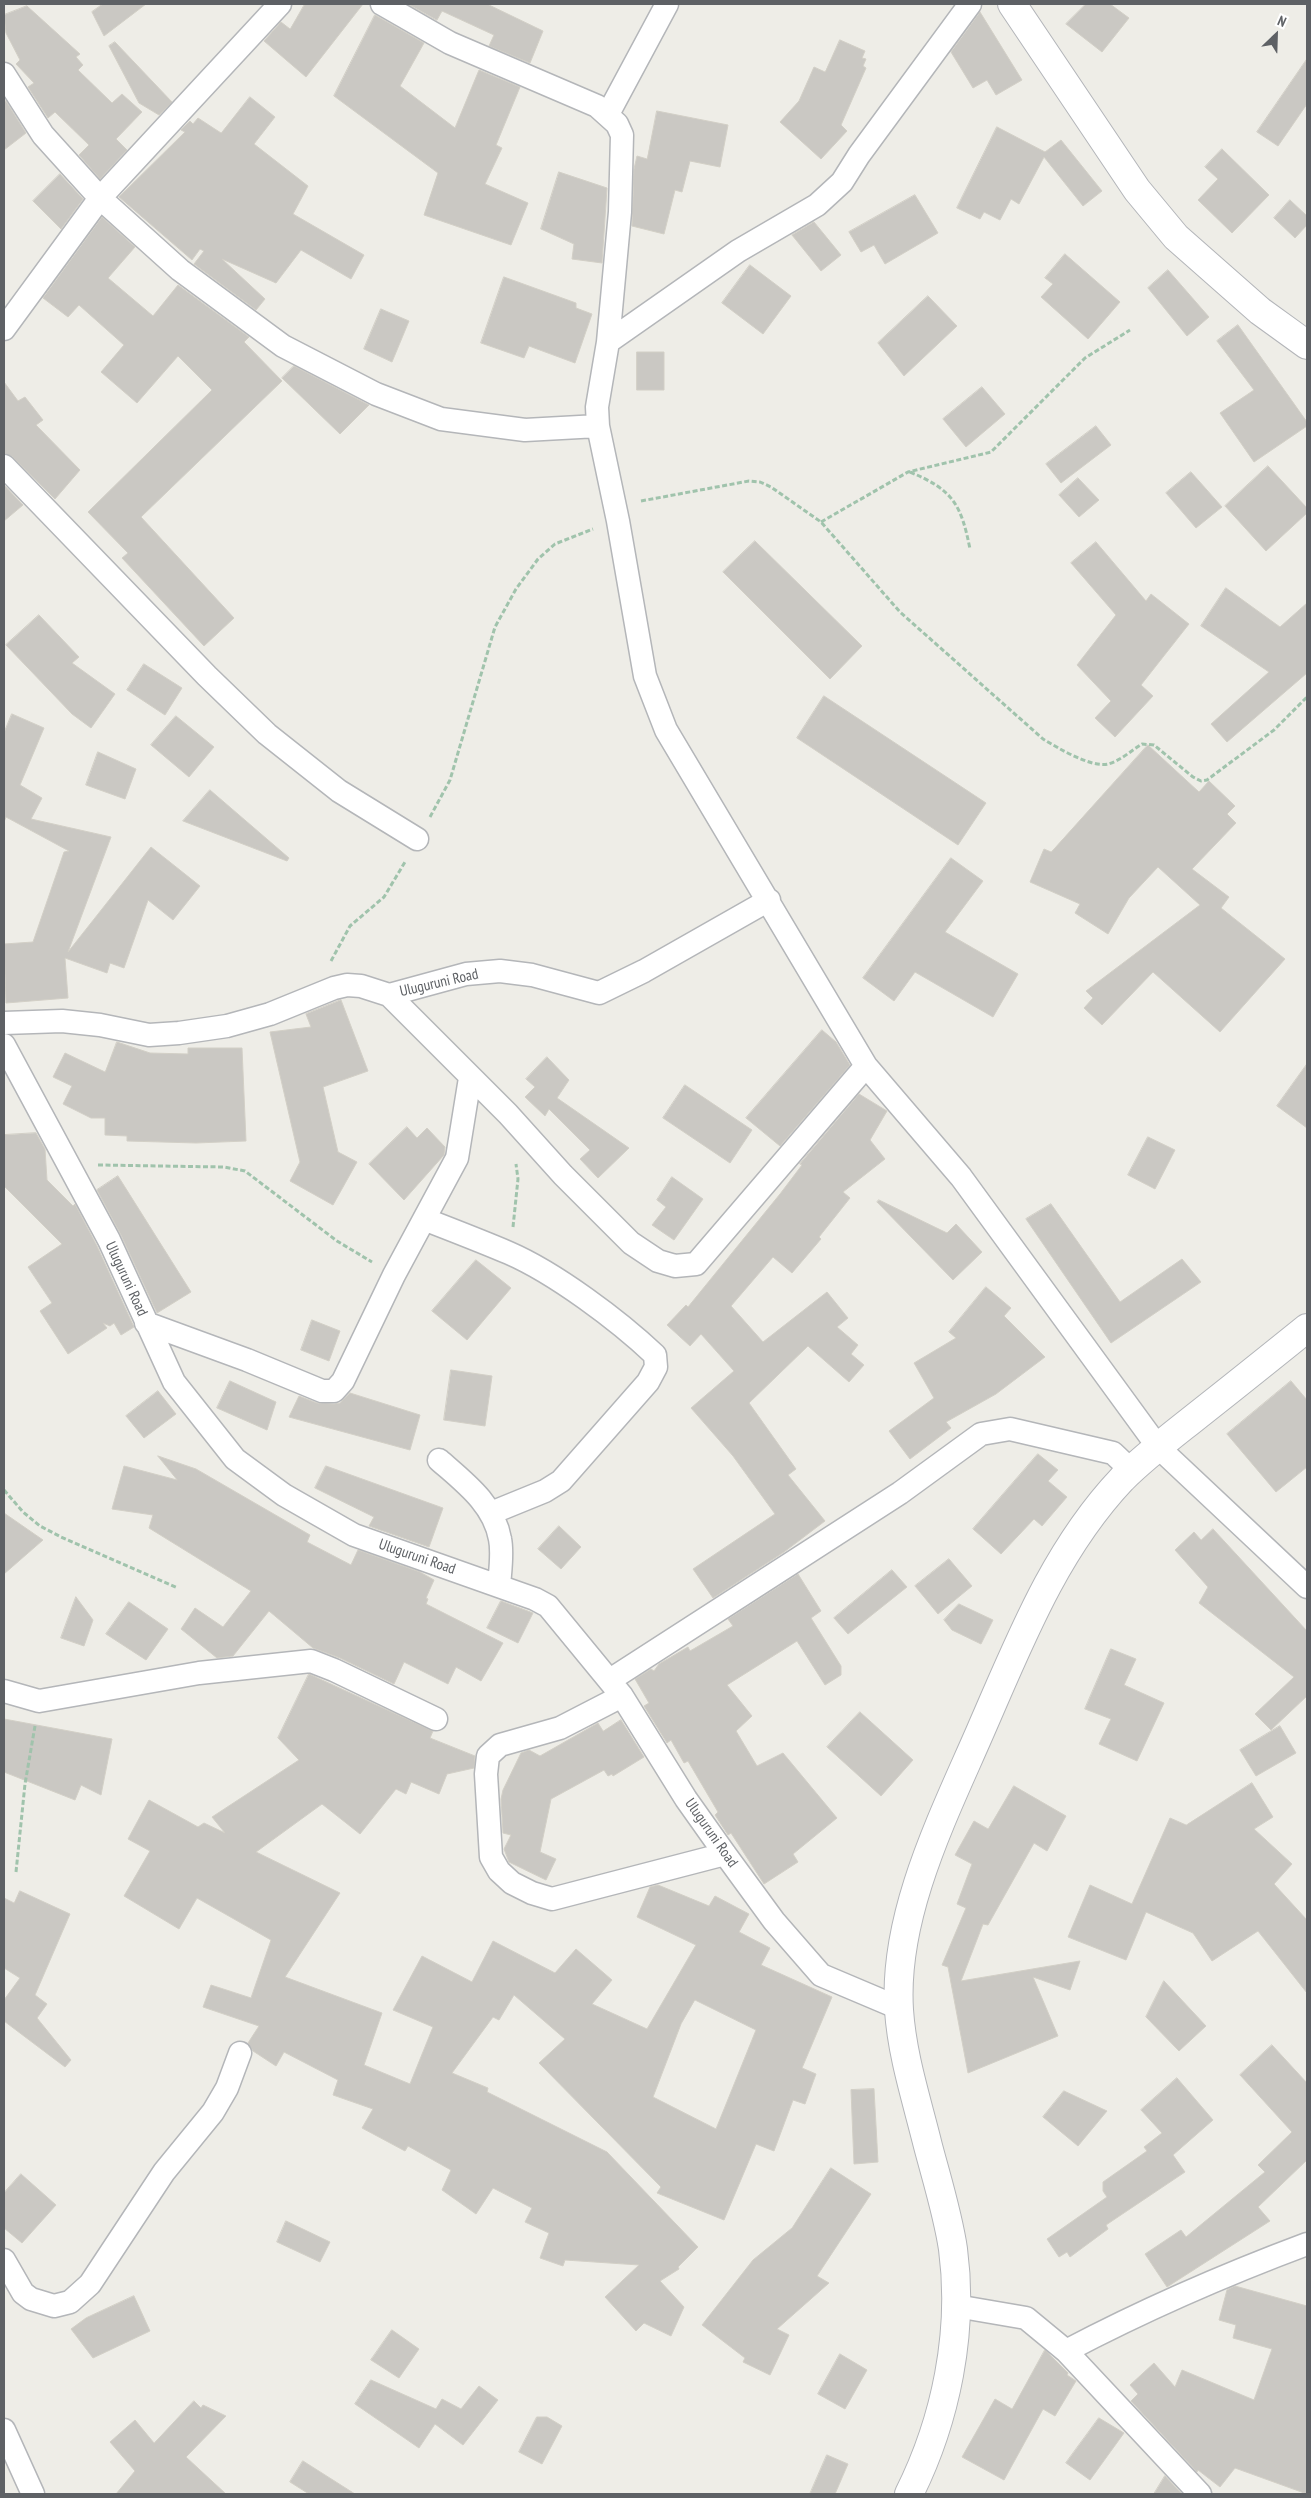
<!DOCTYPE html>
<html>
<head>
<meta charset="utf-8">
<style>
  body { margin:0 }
  #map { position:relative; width:1311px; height:2498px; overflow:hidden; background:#eeede7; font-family:"PT Sans Narrow",sans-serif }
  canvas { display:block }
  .frame { position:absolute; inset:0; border:5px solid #5e6165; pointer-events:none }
  .north { position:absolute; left:1251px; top:10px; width:50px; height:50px; -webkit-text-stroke:4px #fff; paint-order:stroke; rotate:24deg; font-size:14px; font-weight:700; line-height:20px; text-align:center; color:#5e6165 }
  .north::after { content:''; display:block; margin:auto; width:18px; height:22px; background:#5e6165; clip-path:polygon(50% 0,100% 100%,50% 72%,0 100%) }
</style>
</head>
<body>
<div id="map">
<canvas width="1311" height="2498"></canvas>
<div class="frame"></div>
<div class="north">N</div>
</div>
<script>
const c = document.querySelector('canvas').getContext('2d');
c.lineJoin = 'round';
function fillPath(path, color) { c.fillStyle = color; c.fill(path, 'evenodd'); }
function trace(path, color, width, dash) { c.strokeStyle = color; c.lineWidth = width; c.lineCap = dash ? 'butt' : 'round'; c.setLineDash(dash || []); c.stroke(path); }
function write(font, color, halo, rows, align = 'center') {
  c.font = font + ' "PT Sans Narrow",sans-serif'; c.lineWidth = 4; c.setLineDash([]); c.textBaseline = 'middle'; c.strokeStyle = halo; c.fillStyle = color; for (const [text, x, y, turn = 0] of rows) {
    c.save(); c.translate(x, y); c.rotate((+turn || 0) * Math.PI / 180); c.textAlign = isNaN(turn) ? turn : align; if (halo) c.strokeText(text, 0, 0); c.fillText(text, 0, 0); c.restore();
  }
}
const building = new Path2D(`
  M 103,4 L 146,4 L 104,36 L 92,12 Z
  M 305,4 L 363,4 L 306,77 L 264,41 L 281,22 L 290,29 Z
  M 408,4 L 487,4 L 543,31 L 530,63 L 489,46 L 494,35 L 442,11 L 437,20 Z
  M 1086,4 L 1110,4 L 1129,18 L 1102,52 L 1066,24 Z
  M 27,6 L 80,54 L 76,57 L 83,65 L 78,70 L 112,103 L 122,94 L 142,112 L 116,139 L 127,150 L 100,179 L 79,155 L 89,145 L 55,112 L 48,118 L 28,87 L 34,83 L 16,64 L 20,60 L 6,33 L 4,15 Z
  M 980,12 L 1022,80 L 996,95 L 987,80 L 973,88 L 951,52 Z
  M 375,15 L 424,43 L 400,86 L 455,128 L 479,70 L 520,87 L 496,145 L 502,148 L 485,184 L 528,203 L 511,245 L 424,215 L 438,173 L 334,96 Z
  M 840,40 L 865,51 L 862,58 L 866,59 L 863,66 L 866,68 L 841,125 L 847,131 L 821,159 L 780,122 L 799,101 L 814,67 L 825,72 Z
  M 115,42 L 172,102 L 159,115 L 139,103 L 109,46 Z
  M 1307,59 L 1307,104 L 1278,146 L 1257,132 Z
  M 250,97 L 275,117 L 254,144 L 308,186 L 293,214 L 364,255 L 351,279 L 301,250 L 276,283 L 222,259 L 265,299 L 256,310 L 194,264 L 204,251 L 200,249 L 192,260 L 119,197 L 185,132 L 181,130 L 190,121 L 193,124 L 198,118 L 221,133 Z
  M 6,101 L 26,133 L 4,150 L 4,102 Z
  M 657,111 L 728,125 L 720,167 L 690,161 L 682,192 L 675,190 L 664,234 L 632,226 L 634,169 L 637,156 L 647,159 Z
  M 997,127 L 1045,152 L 1061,140 L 1102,191 L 1083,206 L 1044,157 L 1019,204 L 1011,199 L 1000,220 L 984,212 L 980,219 L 957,208 Z
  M 1222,149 L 1269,195 L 1232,233 L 1198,200 L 1218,179 L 1205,167 Z
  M 559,172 L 607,188 L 602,263 L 572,259 L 574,244 L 541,229 Z
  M 60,174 L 83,199 L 61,229 L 33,201 Z
  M 915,195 L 938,233 L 885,264 L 874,245 L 861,252 L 849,232 Z
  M 1290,200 L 1307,216 L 1307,225 L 1295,238 L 1274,218 Z
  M 102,217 L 135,247 L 108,278 L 153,316 L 178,285 L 249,337 L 244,342 L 282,381 L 141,517 L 234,618 L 204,646 L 122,558 L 128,553 L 88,512 L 212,390 L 178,356 L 137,403 L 101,372 L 124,345 L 79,305 L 68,317 L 43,298 Z
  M 814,222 L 841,255 L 821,271 L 792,235 Z
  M 1065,254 L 1120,302 L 1088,339 L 1041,297 L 1053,284 L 1045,278 Z
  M 750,265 L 791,296 L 763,334 L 722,303 Z
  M 1168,270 L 1209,317 L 1187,336 L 1148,288 Z
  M 504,277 L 576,303 L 576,308 L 592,314 L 575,363 L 529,346 L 524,358 L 481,343 Z
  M 928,296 L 957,326 L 904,376 L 878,343 Z
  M 381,309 L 409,321 L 392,362 L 364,349 Z
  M 1238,325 L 1307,422 L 1307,426 L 1254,462 L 1220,413 L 1254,390 L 1217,341 Z
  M 637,352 L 664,352 L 664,390 L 637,390 Z
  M 294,366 L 369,405 L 340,434 L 282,378 Z
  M 4,382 L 18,401 L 25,397 L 43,420 L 36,425 L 80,470 L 55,499 L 13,457 L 4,453 Z
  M 982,387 L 1005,414 L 966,447 L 943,419 Z
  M 1096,426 L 1111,445 L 1061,483 L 1046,464 Z
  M 1268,466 L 1307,508 L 1307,513 L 1266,551 L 1225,506 Z
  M 1191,472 L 1222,507 L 1196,528 L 1166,493 Z
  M 1078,478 L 1099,500 L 1079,517 L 1059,495 Z
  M 4,485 L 23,505 L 4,521 Z
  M 755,541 L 862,646 L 830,679 L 723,572 Z
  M 1096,542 L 1146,601 L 1151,594 L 1189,624 L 1141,685 L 1153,696 L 1115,737 L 1095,718 L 1111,701 L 1077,665 L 1116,615 L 1071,563 Z
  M 1226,588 L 1280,627 L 1307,603 L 1307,673 L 1227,742 L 1211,724 L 1269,672 L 1201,626 Z
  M 39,615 L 79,657 L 72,663 L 115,694 L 91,728 L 72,714 L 6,645 Z
  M 144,664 L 182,688 L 165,715 L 127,690 Z
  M 824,696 L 986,803 L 958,845 L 797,738 Z
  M 12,714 L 44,728 L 20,785 L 42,798 L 31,819 L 111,837 L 68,952 L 151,847 L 200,886 L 173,920 L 148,900 L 124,968 L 110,963 L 107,973 L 65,958 L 68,998 L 6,1003 L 4,944 L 33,942 L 64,852 L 69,851 L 6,817 L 4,822 L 4,733 Z
  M 176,716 L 214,747 L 189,777 L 151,745 Z
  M 1148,745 L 1199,792 L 1209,781 L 1235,806 L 1227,814 L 1236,823 L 1192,869 L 1229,897 L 1221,908 L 1285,959 L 1220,1032 L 1153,972 L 1102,1025 L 1084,1008 L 1093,998 L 1086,991 L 1200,905 L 1158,867 L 1129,898 L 1108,934 L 1075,913 L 1080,904 L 1030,882 L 1044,849 L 1051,852 Z
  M 98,752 L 136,769 L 125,799 L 86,785 Z
  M 210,790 L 289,858 L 287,861 L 183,821 Z
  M 951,858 L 983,881 L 945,932 L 1018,974 L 993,1017 L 915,972 L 894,1001 L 863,978 Z
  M 341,1000 L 368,1071 L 323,1087 L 338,1152 L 357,1162 L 333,1205 L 290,1181 L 300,1162 L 270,1032 L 311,1027 L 306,1014 Z
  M 822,1030 L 836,1042 L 850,1065 L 780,1146 L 746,1118 Z
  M 117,1042 L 150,1053 L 188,1054 L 188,1048 L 242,1048 L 246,1141 L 196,1143 L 127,1141 L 127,1136 L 105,1135 L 105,1118 L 91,1118 L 63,1104 L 72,1086 L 53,1077 L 65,1053 L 105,1072 Z
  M 547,1057 L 569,1080 L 557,1098 L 629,1148 L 598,1178 L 580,1159 L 590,1150 L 549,1109 L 545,1116 L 525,1097 L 535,1087 L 526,1079 Z
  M 1307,1064 L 1307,1128 L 1277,1106 Z
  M 685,1085 L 752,1130 L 730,1163 L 663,1118 Z
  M 859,1094 L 887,1111 L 870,1140 L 885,1159 L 843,1192 L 850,1198 L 819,1237 L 821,1239 L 792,1273 L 773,1257 L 731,1306 L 763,1342 L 827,1292 L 848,1318 L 837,1327 L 858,1345 L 851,1354 L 864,1365 L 849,1382 L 808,1346 L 749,1403 L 796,1469 L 788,1475 L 825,1521 L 784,1552 L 713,1598 L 693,1569 L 775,1514 L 733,1456 L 691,1408 L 734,1371 L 701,1334 L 690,1346 L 667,1325 L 686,1305 L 688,1307 L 780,1194 L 802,1165 L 800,1164 Z
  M 407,1127 L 417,1138 L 427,1128 L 445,1147 L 444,1155 L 404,1200 L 369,1164 Z
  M 36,1133 L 45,1149 L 47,1180 L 73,1206 L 75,1204 L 97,1246 L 134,1327 L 121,1335 L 114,1323 L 110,1326 L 103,1323 L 107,1328 L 68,1354 L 40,1311 L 52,1303 L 28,1267 L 62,1244 L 4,1186 L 4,1135 Z
  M 1148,1137 L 1175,1150 L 1155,1189 L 1128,1175 Z
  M 118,1176 L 191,1292 L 157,1313 L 121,1235 L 97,1190 Z
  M 672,1177 L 703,1199 L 674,1240 L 652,1225 L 666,1207 L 657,1200 Z
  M 879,1200 L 947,1233 L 956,1224 L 982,1252 L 953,1280 L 877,1202 Z
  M 1051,1204 L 1120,1302 L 1182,1259 L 1201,1282 L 1111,1343 L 1026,1219 Z
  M 476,1260 L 511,1288 L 467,1340 L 432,1311 Z
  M 986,1287 L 1011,1308 L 1004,1316 L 1045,1357 L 996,1394 L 946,1422 L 951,1428 L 910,1459 L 889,1431 L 934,1398 L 914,1363 L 956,1338 L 949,1332 Z
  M 312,1320 L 340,1331 L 329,1361 L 301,1350 Z
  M 451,1370 L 492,1376 L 485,1426 L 444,1420 Z
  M 230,1381 L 276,1402 L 267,1430 L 217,1408 Z
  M 1291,1381 L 1307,1400 L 1307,1467 L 1276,1492 L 1227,1434 Z
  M 158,1391 L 176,1414 L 144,1438 L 126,1416 Z
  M 350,1393 L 420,1415 L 410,1450 L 289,1417 L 299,1396 L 317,1403 L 334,1404 L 340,1403 Z
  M 1038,1454 L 1058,1470 L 1048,1481 L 1067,1497 L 1042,1526 L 1034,1519 L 1001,1554 L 973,1529 Z
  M 158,1456 L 196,1469 L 310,1535 L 307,1542 L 351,1565 L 358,1550 L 420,1572 L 434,1580 L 426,1598 L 428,1599 L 426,1604 L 503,1643 L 481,1681 L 456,1667 L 448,1684 L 404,1662 L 394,1684 L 340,1658 L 313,1648 L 269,1611 L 233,1656 L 217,1658 L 181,1629 L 195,1608 L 223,1627 L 251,1591 L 149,1528 L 153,1515 L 112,1509 L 124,1466 L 177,1480 Z
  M 326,1466 L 443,1508 L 429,1547 L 369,1526 L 374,1517 L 315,1488 Z
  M 4,1513 L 43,1540 L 4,1574 Z
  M 559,1526 L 581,1547 L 561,1569 L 538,1549 Z
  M 1213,1529 L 1307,1631 L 1307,1696 L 1271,1730 L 1255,1714 L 1294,1677 L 1199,1603 L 1208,1587 L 1175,1550 L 1194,1532 L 1201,1540 Z
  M 949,1559 L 972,1586 L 938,1614 L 915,1586 Z
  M 892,1570 L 907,1587 L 848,1634 L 834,1618 Z
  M 798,1574 L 821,1611 L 811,1618 L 841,1666 L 841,1675 L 825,1685 L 797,1641 L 727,1685 L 752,1716 L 736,1731 L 757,1766 L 783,1753 L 837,1818 L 793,1854 L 798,1862 L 764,1884 L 731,1833 L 728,1835 L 715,1815 L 718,1812 L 688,1761 L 684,1763 L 671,1740 L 667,1743 L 644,1706 L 649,1703 L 635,1679 L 651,1669 L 654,1671 L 659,1664 L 688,1647 L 690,1651 L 733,1626 L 728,1619 Z
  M 76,1597 L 93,1620 L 84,1646 L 61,1638 Z
  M 501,1601 L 533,1613 L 518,1643 L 487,1628 Z
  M 129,1602 L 168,1629 L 146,1660 L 106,1634 Z
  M 959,1604 L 993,1620 L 981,1644 L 952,1630 L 944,1620 Z
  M 1111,1649 L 1136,1659 L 1124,1685 L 1164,1703 L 1137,1761 L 1099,1744 L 1111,1719 L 1085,1709 Z
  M 309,1674 L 433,1731 L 430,1738 L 475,1756 L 474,1768 L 447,1774 L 439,1794 L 411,1782 L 406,1794 L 396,1789 L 360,1834 L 322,1804 L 256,1852 L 340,1893 L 285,1977 L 382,2013 L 364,2065 L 410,2084 L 433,2027 L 393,2010 L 422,1956 L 472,1982 L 493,1941 L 555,1973 L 576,1949 L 612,1980 L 592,2004 L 647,2029 L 696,1945 L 637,1917 L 650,1887 L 658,1885 L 709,1906 L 715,1896 L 749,1914 L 739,1932 L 770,1948 L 761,1965 L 832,1997 L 802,2068 L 816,2074 L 805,2104 L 793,2100 L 774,2151 L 756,2144 L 724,2220 L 657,2193 L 661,2187 L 539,2063 L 565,2039 L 514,1995 L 499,2020 L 493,2017 L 452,2073 L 488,2088 L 487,2092 L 607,2152 L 698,2247 L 678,2267 L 679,2269 L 660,2281 L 684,2307 L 671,2336 L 644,2323 L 636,2331 L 605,2297 L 639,2265 L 565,2260 L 563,2266 L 540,2258 L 549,2233 L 525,2222 L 532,2208 L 493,2188 L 476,2214 L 442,2190 L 451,2170 L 408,2146 L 405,2151 L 362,2128 L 373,2109 L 333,2095 L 338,2080 L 284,2052 L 276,2066 L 253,2051 L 248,2043 L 259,2026 L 203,2007 L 211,1985 L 251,1998 L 271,1940 L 197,1898 L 179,1929 L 124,1896 L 150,1851 L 128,1839 L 149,1800 L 198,1827 L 204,1823 L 225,1833 L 212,1817 L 299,1760 L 278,1738 ZM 695,2000 L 756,2030 L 716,2129 L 653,2097 L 681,2024 Z
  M 860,1712 L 913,1760 L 881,1796 L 827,1747 Z
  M 4,1719 L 112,1739 L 101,1795 L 81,1785 L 75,1800 L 4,1772 Z
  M 621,1720 L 644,1757 L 613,1776 L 612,1774 L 608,1776 L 604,1770 L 551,1799 L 540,1852 L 556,1859 L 546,1880 L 509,1862 L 504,1849 L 511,1835 L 503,1833 L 501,1799 L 503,1790 L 521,1753 L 529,1750 L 540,1756 L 598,1723 L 603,1731 Z
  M 1280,1726 L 1296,1753 L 1256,1776 L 1240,1750 Z
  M 1252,1783 L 1273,1817 L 1254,1829 L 1292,1864 L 1274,1884 L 1307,1920 L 1307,1993 L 1258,1931 L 1212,1961 L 1193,1933 L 1146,1912 L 1126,1960 L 1068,1937 L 1090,1885 L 1132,1904 L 1170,1818 L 1186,1825 Z
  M 1014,1786 L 1066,1816 L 1047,1851 L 1034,1843 L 988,1925 L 983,1924 L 961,1981 L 1080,1961 L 1070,1990 L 1033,1977 L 1058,2036 L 968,2073 L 948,1967 L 942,1965 L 966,1908 L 957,1904 L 972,1864 L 955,1855 L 974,1821 L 988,1829 Z
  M 20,1891 L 70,1914 L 35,1995 L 47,2004 L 37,2018 L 71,2060 L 65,2067 L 4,2021 L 4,2000 L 20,1978 L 4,1968 L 4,1898 L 14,1903 Z
  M 1164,1981 L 1206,2026 L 1179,2051 L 1146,2017 Z
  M 1272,2045 L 1307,2083 L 1307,2160 L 1258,2207 L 1270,2221 L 1167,2287 L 1145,2254 L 1181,2230 L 1186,2237 L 1265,2172 L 1258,2165 L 1292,2132 L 1240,2075 Z
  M 1177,2078 L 1213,2120 L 1173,2155 L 1185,2172 L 1106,2225 L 1108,2229 L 1070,2257 L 1067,2252 L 1059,2257 L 1047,2239 L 1107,2197 L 1103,2191 L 1103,2182 L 1147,2151 L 1144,2147 L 1162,2133 L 1141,2110 Z
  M 874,2089 L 878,2162 L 854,2164 L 851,2090 Z
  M 1064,2091 L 1107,2111 L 1078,2146 L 1043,2117 Z
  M 831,2168 L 871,2194 L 817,2276 L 829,2283 L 777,2329 L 789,2335 L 770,2375 L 743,2362 L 745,2358 L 702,2325 L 753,2260 L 792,2228 Z
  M 21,2174 L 56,2205 L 22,2243 L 4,2228 L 4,2193 Z
  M 286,2221 L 330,2242 L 320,2262 L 277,2242 Z
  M 1235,2286 L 1307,2306 L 1307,2494 L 1235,2468 L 1220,2487 L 1198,2470 L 1197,2472 L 1131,2401 L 1138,2394 L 1130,2385 L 1154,2363 L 1175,2387 L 1182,2370 L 1254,2400 L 1272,2349 L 1233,2338 L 1236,2325 L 1219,2320 L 1227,2290 Z
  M 134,2296 L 150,2331 L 93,2358 L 71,2329 L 86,2318 Z
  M 392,2330 L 419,2349 L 399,2378 L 371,2360 Z
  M 1045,2350 L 1068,2373 L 1067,2375 L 1076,2381 L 1055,2416 L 1043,2409 L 1004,2480 L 962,2457 L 995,2399 L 1012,2409 Z
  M 840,2354 L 867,2370 L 845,2409 L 818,2394 Z
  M 371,2380 L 436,2409 L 442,2399 L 461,2409 L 479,2386 L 498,2400 L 463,2445 L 435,2424 L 419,2448 L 355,2404 Z
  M 194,2401 L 201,2408 L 203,2405 L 226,2416 L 186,2457 L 226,2494 L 116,2494 L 135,2471 L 110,2442 L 135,2420 L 154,2443 Z
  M 537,2417 L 547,2417 L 562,2426 L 542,2464 L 519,2452 Z
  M 1099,2418 L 1124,2433 L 1090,2480 L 1066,2463 Z
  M 827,2455 L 848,2464 L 835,2494 L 810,2494 Z
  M 303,2461 L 355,2494 L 309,2494 L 290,2482 Z
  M 1165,2476 L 1182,2494 L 1154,2494 Z`);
fillPath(building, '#cac8c3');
trace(building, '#d2cfc6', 1);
const street = new Path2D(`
  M 382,4 L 450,43 L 597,106 L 617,124 L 622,135 L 620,212 L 608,342 L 597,407 L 598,426 L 618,521 L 645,676 L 666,730 L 866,1066 L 961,1177 L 1158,1447 L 1307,1587
  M 4,74 L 43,135 L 100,198 L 180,270 L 283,346 L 376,394 L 441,419 L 525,430 L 598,426
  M 608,114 L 667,4
  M 4,329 L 100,198 L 280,4
  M 608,342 L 738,251 L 817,205 L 842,182 L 859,155 L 970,4
  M 4,466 L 207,676 L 267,734 L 339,791 L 417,839
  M 389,995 L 508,1114 L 563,1175 L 631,1243 L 658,1261 L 675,1266 L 696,1264 L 866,1066
  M 4,1023 L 62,1021 L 100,1025 L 149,1035 L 179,1033 L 227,1026 L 270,1014 L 334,988 L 347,985 L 361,986 L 389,995 L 466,974 L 500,971 L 532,975 L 599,993 L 644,971 L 769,900
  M 4,1045 L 109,1240 L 174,1382 L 235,1459 L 284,1495 L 354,1535 L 535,1599 L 548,1606 L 622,1696 L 686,1799 L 725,1854 L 774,1921 L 821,1975 L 899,2008
  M 424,1219 C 452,1230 481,1241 509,1253 C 555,1273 618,1320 655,1355 L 656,1367 L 648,1382 L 561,1481 L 545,1491 L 491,1513
  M 146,1323 L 247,1360 L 322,1391 L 334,1391 L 343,1381 L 394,1275 L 457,1158 L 470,1078
  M 439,1460 C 464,1482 494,1504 500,1539 C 503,1553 500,1572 499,1586
  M 610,1680 L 900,1493 L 981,1434 L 1010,1429 L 1113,1453 L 1132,1471
  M 4,1691 L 39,1701 L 199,1673 L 311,1661 L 334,1670 L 436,1719
  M 622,1696 L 560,1728 L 500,1745 L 488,1756 L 486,1774 L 491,1857 L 499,1871 L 512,1883 L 532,1893 L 552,1899 L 725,1854
  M 4,2260 L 23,2293 L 31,2299 L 54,2306 L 70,2302 L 90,2284 L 164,2172 L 213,2112 L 227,2088 L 240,2053
  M 956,2306 L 1026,2318 L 1066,2351 L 1200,2494
  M 1066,2351 C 1144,2310 1224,2275 1307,2244
  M 4,2430 L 33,2494`);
const secondary = new Path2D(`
  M 1012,4 L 1137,190 L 1176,237 L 1260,311 L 1307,345
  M 909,2494 C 946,2420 964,2332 953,2249 C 948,2215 937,2180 928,2146 C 917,2101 902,2056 899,2010 C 893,1915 943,1817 980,1732 C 1019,1643 1054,1551 1122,1479 C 1145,1456 1173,1435 1198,1415 C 1235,1386 1271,1357 1307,1328`);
trace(street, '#b4b6b9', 25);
trace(secondary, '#b3b5b9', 30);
trace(new Path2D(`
  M 910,472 C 953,490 961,504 970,549
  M 641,501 L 749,481 L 760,482 L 771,487 L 821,522 L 900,612 L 1043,739 C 1058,748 1091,768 1108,764 C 1120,761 1132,750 1142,744 L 1154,745 L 1193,777 L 1201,781 L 1207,780 L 1274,730 L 1307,697
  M 821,522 L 908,472 L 991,452 L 1085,358 L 1130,330
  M 430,817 L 450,780 L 495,627 L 516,589 L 538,559 L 555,544 L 593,529
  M 331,961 L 350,926 L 384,897 L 405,862
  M 98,1165 L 224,1167 L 245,1171 L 337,1241 L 372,1262
  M 513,1227 L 518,1179 L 516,1164
  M 4,1490 L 23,1512 L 40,1526 L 61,1537 L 178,1588
  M 16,1872 L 25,1784 L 35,1726`), '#a0c3ac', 3, [5, 2.5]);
trace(street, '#fff', 22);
trace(secondary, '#fff', 28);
write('15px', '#5e6165', '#fff', [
  ["Uluguruni Road",439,983,-13],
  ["Uluguruni Road",126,1279,65],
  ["Uluguruni Road",417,1557,19],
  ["Uluguruni Road",711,1833,55]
]);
</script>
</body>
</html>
